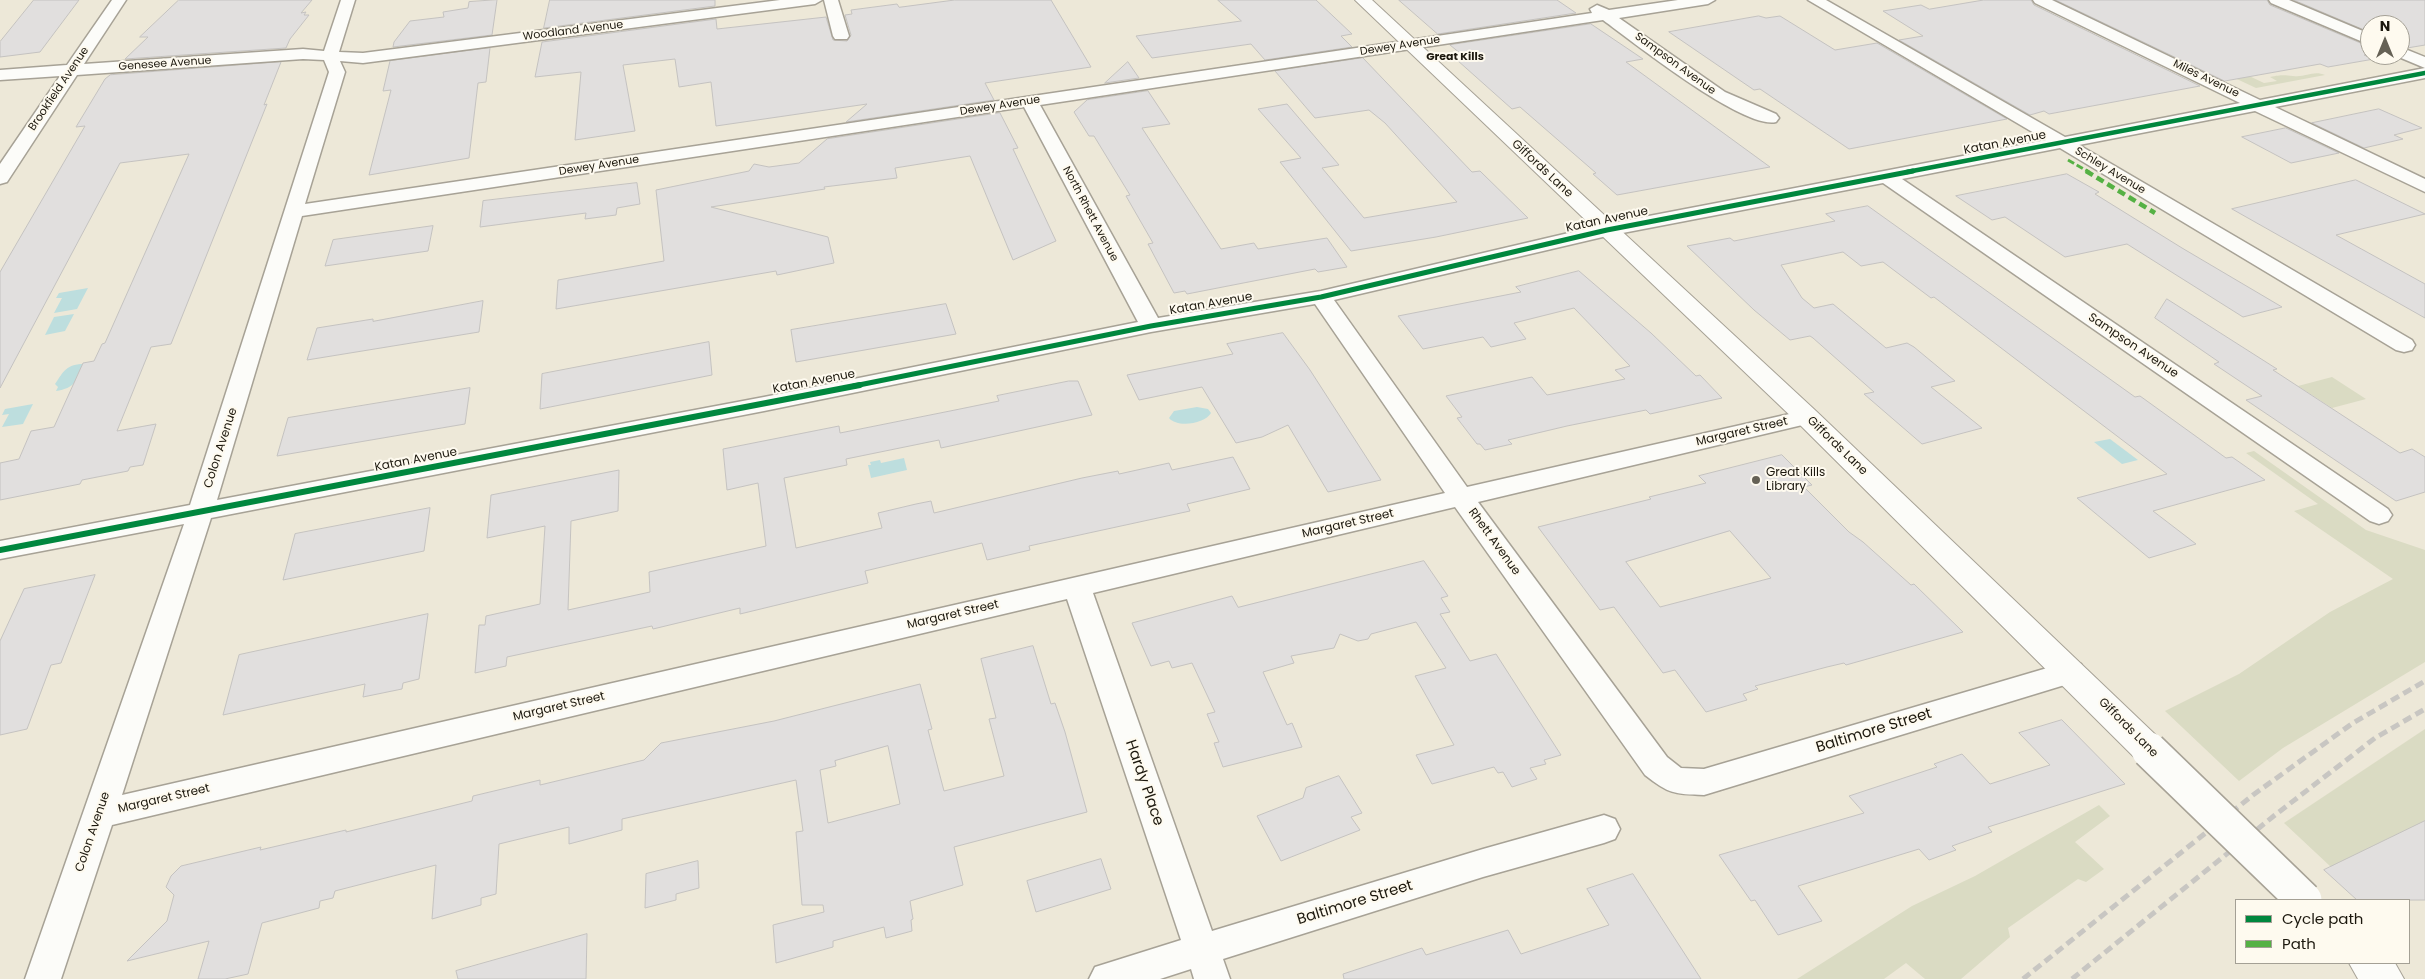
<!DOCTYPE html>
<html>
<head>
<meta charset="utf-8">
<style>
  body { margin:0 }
  #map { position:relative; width:2425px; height:979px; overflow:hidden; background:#ede8d8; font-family:Poppins,sans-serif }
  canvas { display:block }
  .legend { position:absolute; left:2235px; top:899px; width:175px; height:65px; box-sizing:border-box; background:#fefaef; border:1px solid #a4a095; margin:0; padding:6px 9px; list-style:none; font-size:15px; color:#1c180e }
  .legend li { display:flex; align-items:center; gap:10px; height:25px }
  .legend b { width:25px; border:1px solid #a4a095 }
  .north { position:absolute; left:2360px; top:15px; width:50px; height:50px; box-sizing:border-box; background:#fefaef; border:1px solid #a4a095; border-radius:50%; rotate:0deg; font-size:14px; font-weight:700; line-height:20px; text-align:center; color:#1c180e }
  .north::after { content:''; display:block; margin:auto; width:18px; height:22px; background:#656155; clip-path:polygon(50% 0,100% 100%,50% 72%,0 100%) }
</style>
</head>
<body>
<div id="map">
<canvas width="2425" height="979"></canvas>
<ul class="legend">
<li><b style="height:6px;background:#00873e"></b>Cycle path</li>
<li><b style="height:6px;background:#55b144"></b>Path</li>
</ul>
<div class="north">N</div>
</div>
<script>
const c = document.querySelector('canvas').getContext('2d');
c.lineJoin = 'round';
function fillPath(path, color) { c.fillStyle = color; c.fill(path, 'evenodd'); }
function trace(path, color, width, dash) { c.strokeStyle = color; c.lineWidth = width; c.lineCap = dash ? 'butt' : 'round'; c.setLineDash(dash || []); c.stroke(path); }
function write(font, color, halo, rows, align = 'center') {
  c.font = font + ' Poppins,sans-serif'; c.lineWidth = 4; c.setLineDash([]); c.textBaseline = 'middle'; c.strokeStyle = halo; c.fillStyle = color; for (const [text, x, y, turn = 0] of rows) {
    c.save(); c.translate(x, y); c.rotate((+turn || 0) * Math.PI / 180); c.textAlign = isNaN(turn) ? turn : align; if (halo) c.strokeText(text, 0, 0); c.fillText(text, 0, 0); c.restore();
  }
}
fillPath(new Path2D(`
  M 2194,50 L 2264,83 L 2277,81 L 2270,77 C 2281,75 2283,75 2293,76 C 2305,78 2313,70 2325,75 L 2256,88 L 2179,52 Z
  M 2332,377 L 2366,399 L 2332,408 L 2298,386 Z
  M 2254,451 L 2366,530 L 2425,550 L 2425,662 L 2283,748 L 2239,781 L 2165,711 L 2239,674 L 2330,612 L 2393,579 L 2294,511 L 2318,504 L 2246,453 Z
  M 2425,729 L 2425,821 L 2331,867 L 2284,823 Z
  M 2099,805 L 2110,816 L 2075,842 L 2104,869 L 2086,882 L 2078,879 L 2008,928 L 2010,937 L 1961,979 L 1925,979 L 1906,963 L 1884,979 L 1797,979 L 1912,906 L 1975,876 Z`), '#dadbc3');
fillPath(new Path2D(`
  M 88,288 L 77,309 L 54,313 L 62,298 L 56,298 L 59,293 Z
  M 74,314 L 65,331 L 45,335 L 54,317 Z
  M 85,364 C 77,381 75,388 56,391 L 58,387 L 55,384 C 64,371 66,364 85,364 Z
  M 33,404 L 23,424 L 2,427 L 9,414 L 2,415 L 5,409 Z
  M 1197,407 L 1208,409 L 1211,413 C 1205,424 1177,428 1169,418 L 1174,411 Z
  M 2110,439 L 2138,460 L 2122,464 L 2094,442 Z
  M 904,458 L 907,470 L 871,478 L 868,465 L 871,465 L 870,462 L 880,460 L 881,463 Z`), '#bddede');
const building = new Path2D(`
  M 34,0 L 79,0 L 40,52 L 0,57 L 0,42 Z
  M 179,0 L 312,0 L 301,13 L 306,12 L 304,15 L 309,15 L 290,39 L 286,48 L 125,59 L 148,37 L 140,37 Z
  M 497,0 L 492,35 L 393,47 L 394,42 L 410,21 L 444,17 L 443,12 L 468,8 L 469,2 Z
  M 550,0 L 715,0 L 715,6 L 544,28 Z
  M 955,0 L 1051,0 L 1091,67 L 985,83 L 994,100 L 846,122 L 867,104 L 716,126 L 711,82 L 679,87 L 675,59 L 623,65 L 635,131 L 575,140 L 581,72 L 535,77 L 542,42 L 716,19 L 717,29 L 826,17 L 833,40 L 847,41 L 851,35 L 845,15 L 852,14 L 851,10 L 897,4 L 899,7 Z
  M 1218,0 L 1316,0 L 1352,34 L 1341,36 L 1352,47 L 1265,60 L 1251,44 L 1152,58 L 1136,36 L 1241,21 Z
  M 1399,0 L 1557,0 L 1576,13 L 1438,34 Z
  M 1984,0 L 2031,0 L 2034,5 L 2200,86 L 2049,114 L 2044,111 L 2030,115 L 1899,40 L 1923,36 L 1883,11 L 1921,5 L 1929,9 Z
  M 2056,0 L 2267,0 L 2270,5 L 2370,47 L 2370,54 L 2364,55 L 2374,59 L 2328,67 L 2320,64 L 2225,81 Z
  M 2294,0 L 2425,0 L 2425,45 L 2407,48 L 2400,45 L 2400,25 L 2370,25 L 2370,32 Z
  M 1759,16 L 1766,18 L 1780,16 L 1835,50 L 1877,43 L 2007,119 L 1849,149 L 1760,89 L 1754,90 L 1669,32 Z
  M 1591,24 L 1643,59 L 1626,62 L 1770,167 L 1617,195 L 1593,174 L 1596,173 L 1520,107 L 1512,109 L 1457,60 L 1466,58 L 1450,45 Z
  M 490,48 L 486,82 L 478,83 L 469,158 L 369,175 L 391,90 L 383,91 L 390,61 Z
  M 1363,58 L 1472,172 L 1480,171 L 1528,218 L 1436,237 L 1351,251 L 1280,162 L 1301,158 L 1258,109 L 1287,104 L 1339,165 L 1322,168 L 1364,218 L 1457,202 L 1385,123 L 1369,110 L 1315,118 L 1275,71 Z
  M 281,62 L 264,105 L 267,104 L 171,344 L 151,347 L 117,431 L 156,424 L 143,465 L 130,467 L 128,471 L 82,480 L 80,484 L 0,500 L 0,463 L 19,459 L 31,431 L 54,427 L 83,363 L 94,361 L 102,344 L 105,343 L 189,154 L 120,163 L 0,388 L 0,272 L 85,126 L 76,127 L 105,79 L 110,75 Z
  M 1128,62 L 1139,78 L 1105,83 Z
  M 1148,91 L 1170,124 L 1142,128 L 1221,249 L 1254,243 L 1258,249 L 1327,238 L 1347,267 L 1318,272 L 1315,269 L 1187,294 L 1185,291 L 1174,293 L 1148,244 L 1153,243 L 1126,196 L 1130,195 L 1094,136 L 1089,136 L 1074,112 L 1087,100 Z
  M 2379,109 L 2422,128 L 2394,135 L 2403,139 L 2364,148 L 2312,123 Z
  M 1000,113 L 1018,148 L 1013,149 L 1056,241 L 1013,260 L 970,156 L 895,168 L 897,178 L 824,187 L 825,189 L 711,207 L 828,237 L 834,263 L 777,275 L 776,271 L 556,309 L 558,280 L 664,261 L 656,190 L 749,171 L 754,164 L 769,167 L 799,163 L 827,139 Z
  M 2286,128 L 2339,153 L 2291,163 L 2242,137 Z
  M 2067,174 L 2099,192 L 2095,194 L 2182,248 L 2282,307 L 2243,317 L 2127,244 L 2065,257 L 2005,217 L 1992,220 L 1956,196 Z
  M 2356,180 L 2425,214 L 2336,235 L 2425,284 L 2425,318 L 2232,209 Z
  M 637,183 L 640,204 L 617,208 L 616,215 L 585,219 L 586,213 L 480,227 L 483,201 Z
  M 1868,206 L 2135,397 L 2140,396 L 2226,458 L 2232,457 L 2265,480 L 2153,511 L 2196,544 L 2149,558 L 2077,498 L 2167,474 L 1934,297 L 1931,298 L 1883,262 L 1861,266 L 1843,252 L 1781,265 L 1802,298 L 1814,308 L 1833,304 L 1886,348 L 1907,343 L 1914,347 L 1955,381 L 1931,387 L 1982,428 L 1922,444 L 1864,394 L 1874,392 L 1813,338 L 1810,336 L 1790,340 L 1754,310 L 1687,246 L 1730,238 L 1734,241 L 1835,221 L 1826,214 Z
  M 433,226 L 428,251 L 325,266 L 333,240 Z
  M 1579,271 L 1651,333 L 1696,376 L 1700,375 L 1722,398 L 1650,414 L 1646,410 L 1567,426 L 1508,440 L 1512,444 L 1485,450 L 1480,444 L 1477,444 L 1457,418 L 1462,417 L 1446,396 L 1532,377 L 1547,395 L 1625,379 L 1615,370 L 1630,366 L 1574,308 L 1514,323 L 1526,339 L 1491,347 L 1483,337 L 1423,349 L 1398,316 L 1521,292 L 1516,287 Z
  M 2167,299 L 2277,369 L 2273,370 L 2400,453 L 2412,449 L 2425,457 L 2425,492 L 2396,501 L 2246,400 L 2262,396 L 2214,364 L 2219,362 L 2155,318 Z
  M 483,301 L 479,332 L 307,360 L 317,328 L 373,319 L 373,321 Z
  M 946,304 L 956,334 L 796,362 L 791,330 Z
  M 1283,333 L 1310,370 L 1381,480 L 1328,492 L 1288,425 L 1262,437 L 1236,443 L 1202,387 L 1139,400 L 1127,375 L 1233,354 L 1227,344 Z
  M 709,342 L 712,375 L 540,409 L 542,374 Z
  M 1069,381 L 1078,381 L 1092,415 L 941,448 L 939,440 L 846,459 L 847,465 L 784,478 L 796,548 L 882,528 L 878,513 L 916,504 L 931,501 L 934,513 L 1082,478 L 1118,471 L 1119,474 L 1169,463 L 1172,470 L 1233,457 L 1250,489 L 1187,504 L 1190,511 L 1029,546 L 1030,550 L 987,560 L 982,543 L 865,571 L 868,583 L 740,614 L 740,608 L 653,629 L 652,626 L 507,657 L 506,666 L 475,673 L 479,625 L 485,625 L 486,616 L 540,604 L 545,526 L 487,538 L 491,495 L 619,470 L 618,511 L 571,521 L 568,610 L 650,592 L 649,572 L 766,546 L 758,483 L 727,490 L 723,449 L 839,426 L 840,433 L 955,410 L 999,401 L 997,396 Z
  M 470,388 L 465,424 L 277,456 L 288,418 Z
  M 1782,455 L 1812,485 L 1804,487 L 1849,532 L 1863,542 L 1911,585 L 1914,584 L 1963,632 L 1846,665 L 1844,663 L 1827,667 L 1755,686 L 1758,689 L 1743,694 L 1747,700 L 1706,712 L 1675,670 L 1663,673 L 1614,607 L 1600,610 L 1538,527 L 1651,499 L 1649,497 L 1706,483 L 1699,476 ZM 1730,531 L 1771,578 L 1660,607 L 1626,562 Z
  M 430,508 L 424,551 L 283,580 L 295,534 Z
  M 1424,561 L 1448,596 L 1441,598 L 1450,612 L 1440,614 L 1470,661 L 1496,654 L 1561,755 L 1544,760 L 1546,764 L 1530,768 L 1537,779 L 1512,787 L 1503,772 L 1498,773 L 1494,767 L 1432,784 L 1416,755 L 1454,745 L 1415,676 L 1446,668 L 1416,622 L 1371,634 L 1368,639 L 1358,641 L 1340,634 L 1334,648 L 1291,656 L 1294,663 L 1263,672 L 1287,725 L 1292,723 L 1302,747 L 1223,767 L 1214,743 L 1219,742 L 1207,714 L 1215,712 L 1192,663 L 1172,668 L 1169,661 L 1151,666 L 1132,623 L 1232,596 L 1238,607 Z
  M 95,575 L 61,663 L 51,665 L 27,729 L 0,735 L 0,641 L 24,589 Z
  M 428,614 L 419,679 L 403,683 L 402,689 L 363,697 L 365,684 L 223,715 L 239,655 Z
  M 1033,646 L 1051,704 L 1055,703 L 1065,732 L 1087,812 L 954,847 L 963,885 L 910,901 L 913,919 L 911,920 L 912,931 L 886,938 L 884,927 L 833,941 L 833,947 L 776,963 L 773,925 L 824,912 L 823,905 L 802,905 L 796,832 L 803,831 L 796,780 L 622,819 L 622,830 L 569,844 L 569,827 L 499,844 L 496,894 L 481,898 L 481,905 L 432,919 L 436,865 L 335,891 L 333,898 L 320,901 L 319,908 L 262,923 L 248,974 L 225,979 L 198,979 L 209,941 L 127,961 L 167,921 L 174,895 L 166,887 L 171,876 L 181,866 L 261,847 L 260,850 L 346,830 L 346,832 L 472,801 L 473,796 L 540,780 L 540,785 L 644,760 L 661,743 L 774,721 L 920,684 L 932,729 L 928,730 L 944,791 L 1004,776 L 989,719 L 996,718 L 981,659 ZM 888,746 L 900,804 L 828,823 L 820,770 L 836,766 L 835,761 Z
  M 2062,720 L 2125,784 L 1988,827 L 1992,832 L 1952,846 L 1956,850 L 1929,860 L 1919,849 L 1798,886 L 1822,921 L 1778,935 L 1755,900 L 1751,901 L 1719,855 L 1864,813 L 1849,796 L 1937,767 L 1934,764 L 1962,754 L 1990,784 L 2050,765 L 2019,733 Z
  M 1339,776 L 1362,813 L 1351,817 L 1360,830 L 1281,861 L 1257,816 L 1303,798 L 1306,788 Z
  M 2425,821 L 2425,900 L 2357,900 L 2324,870 Z
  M 1101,859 L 1111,889 L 1036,912 L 1027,881 Z
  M 698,861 L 699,888 L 676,894 L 676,900 L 645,908 L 646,874 Z
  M 1633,874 L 1701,979 L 1344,979 L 1343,974 L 1422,948 L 1426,955 L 1508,930 L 1521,954 L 1609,925 L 1587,889 Z
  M 587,934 L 586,979 L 458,979 L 456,971 Z`);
fillPath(building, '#e1dfde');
trace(building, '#c4c2c0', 1);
const minor = new Path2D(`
  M 112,0 L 126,0 L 84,64 L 303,49 L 324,51 L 341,0 L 355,0 L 339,52 L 363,53 L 780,0 L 822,0 L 815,4 L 363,63 L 340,61 L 345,72 L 305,204 L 1592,13 L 1590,9 L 1597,5 L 1609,10 L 1678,0 L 1715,0 L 1708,4 L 1619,18 L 1725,92 L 1776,114 L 1779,118 L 1776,122 C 1744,130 1633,42 1603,20 L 1040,105 L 1158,318 L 1321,291 L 1607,224 L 2046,140 L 1808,0 L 1826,0 L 2065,137 L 2240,103 L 2035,3 L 2033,0 L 2052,0 L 2260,100 L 2425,68 L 2425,78 L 2275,107 L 2425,179 L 2425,192 L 2255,111 L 2079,145 L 2412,340 L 2415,345 L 2412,350 L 2404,352 L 2396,350 L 2060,148 L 1902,179 L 2388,509 L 2392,515 L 2388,521 L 2379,524 L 2370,521 L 1883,183 L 1607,236 L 1334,300 L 1467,487 L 1807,410 L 1815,412 L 1819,417 L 1815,422 L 1478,502 L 1667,757 L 1681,768 L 1704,769 L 2071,661 L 2081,664 L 2085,672 L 2081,680 L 1704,795 C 1674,794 1669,794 1645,775 L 1455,507 L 1093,593 L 1212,931 L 1483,849 L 1604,815 L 1615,819 L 1620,829 L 1615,839 L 1604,843 L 1483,877 L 1223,959 L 1230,979 L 1194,979 L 1191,969 L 1160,979 L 1089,979 L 1095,967 L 1181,940 L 1067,599 L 112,825 L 61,979 L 25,979 L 184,524 L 0,559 L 0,541 L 190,505 L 329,72 L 324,60 L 303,59 L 77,75 L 7,182 L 0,184 L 0,164 L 60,76 L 0,80 L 0,70 L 67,65 ZM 1024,107 L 1138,322 L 764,397 L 217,500 L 302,216 ZM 1315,304 L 1445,493 L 122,795 L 211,518 L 764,411 L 1151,332 Z
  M 824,0 L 838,0 L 849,36 L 847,39 L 835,39 L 833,36 Z
  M 2269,0 L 2289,0 L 2370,34 L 2370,45 L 2271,3 Z
  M 2400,47 L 2425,57 L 2425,68 L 2394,55 L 2400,55 Z`);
const tertiary = new Path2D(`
  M 1355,0 L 1372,0 L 1816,411 L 2161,740 L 2166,750 L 2161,760 L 2149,764 L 2137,760 L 1798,423 Z
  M 2349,963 L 2395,963 L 2404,979 L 2358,979 Z`);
trace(minor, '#a7a296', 3);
trace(tertiary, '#a7a296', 2);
fillPath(minor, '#fcfcf9');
fillPath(tertiary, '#fcfcf9');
trace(new Path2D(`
  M 2023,979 L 2253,795 L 2353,723 L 2425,681
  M 2072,979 L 2275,815 L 2375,738 L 2425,709`), '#c8c6c2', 5, [9, 5]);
const tertiaryBridge = new Path2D(`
  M 2149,750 L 2304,900`);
trace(tertiaryBridge, '#a7a296', 38, []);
trace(tertiaryBridge, '#fcfcf9', 35);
trace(new Path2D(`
  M 2068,160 L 2089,172`), '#55b144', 3, [7, 3]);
trace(new Path2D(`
  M 2086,171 L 2155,213`), '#55b144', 4.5, [8, 4.5]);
trace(new Path2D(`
  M 1907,172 L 2425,73`), '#00873e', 4.5);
trace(new Path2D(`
  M 854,386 L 1151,326 L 1321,297 L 1607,230 L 1913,171`), '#00873e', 5);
trace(new Path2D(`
  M 0,550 L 860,385`), '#00873e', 6);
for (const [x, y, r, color] of [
  [1756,480,5,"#656155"]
]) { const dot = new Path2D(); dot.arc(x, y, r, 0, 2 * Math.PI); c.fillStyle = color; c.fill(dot); trace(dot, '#fefaef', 2); }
write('11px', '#1c180e', '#fefaef', [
  ["Woodland Avenue",573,31,-7],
  ["Dewey Avenue",1400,46,-9],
  ["Genesee Avenue",165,64,-4],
  ["Sampson Avenue",1675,64,36],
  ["Miles Avenue",2206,79,26],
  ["Brookfield Avenue",59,89,-56],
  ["Dewey Avenue",1000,106,-9],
  ["Dewey Avenue",599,166,-9],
  ["Schley Avenue",2110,171,31],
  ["North Rhett Avenue",1090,214,62]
]);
write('bold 11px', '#1c180e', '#fefaef', [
  ["Great Kills",1455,57]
]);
write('12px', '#1c180e', '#fefaef', [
  ["Katan Avenue",2005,143,-11],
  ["Giffords Lane",1542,169,43],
  ["Katan Avenue",1607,220,-12],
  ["Katan Avenue",1211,304,-10],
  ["Sampson Avenue",2133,346,34],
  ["Katan Avenue",814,382,-11],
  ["Margaret Street",1742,432,-13],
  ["Giffords Lane",1837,446,44],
  ["Colon Avenue",221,448,-72],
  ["Katan Avenue",416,460,-11],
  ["Margaret Street",1348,524,-13],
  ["Rhett Avenue",1494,542,54],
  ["Margaret Street",953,615,-13],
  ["Margaret Street",559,707,-13],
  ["Giffords Lane",2128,728,45],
  ["Margaret Street",164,799,-13],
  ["Colon Avenue",93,832,-71]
]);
write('12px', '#1c180e', '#fefaef', [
  ["Great Kills",1766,473],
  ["Library",1766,487]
], 'left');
write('15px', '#1c180e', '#fefaef', [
  ["Baltimore Street",1874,731,-17],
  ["Hardy Place",1144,783,71],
  ["Baltimore Street",1355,903,-17]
]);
</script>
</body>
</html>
